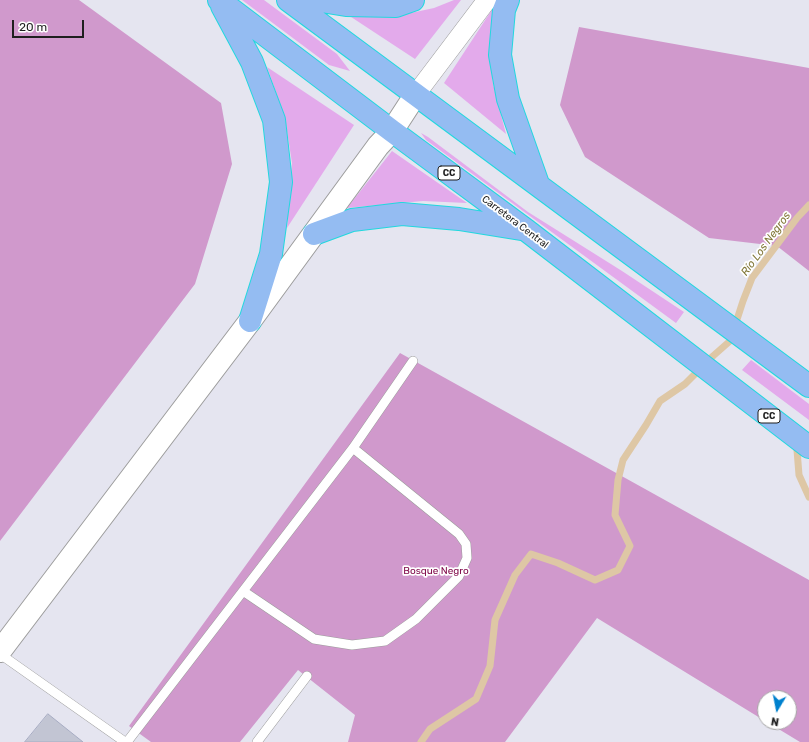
<!DOCTYPE html>
<html>
<head>
<meta charset="utf-8">
<style>
  body { margin:0 }
  #map { position:relative; width:809px; height:742px; overflow:hidden; background:#e5e5f0; font-family:Rubik,sans-serif }
  canvas { display:block }
  .north { position:absolute; left:757px; top:690px; width:40px; height:40px; box-sizing:border-box; background:#fff; border:1px solid #a5a5a5; border-radius:50%; rotate:190deg; font-size:11px; font-weight:700; line-height:16px; text-align:center; color:#1f1f1f }
  .north::after { content:''; display:block; margin:auto; width:14px; height:18px; background:#0081ce; clip-path:polygon(50% 0,100% 100%,50% 72%,0 100%) }
  .scale { position:absolute; left:12px; top:20px; width:72px; height:18px; box-sizing:border-box; border:2px solid #1f1f1f; border-top:0; padding-left:5px; font-size:12px; line-height:14px; white-space:nowrap; color:#1f1f1f; -webkit-text-stroke:3px #fff; paint-order:stroke }
</style>
</head>
<body>
<div id="map">
<canvas width="809" height="742"></canvas>
<div class="north">N</div>
<div class="scale">20 m</div>
</div>
<script>
const c = document.querySelector('canvas').getContext('2d');
c.lineJoin = 'round';
function fillPath(path, color) { c.fillStyle = color; c.fill(path, 'evenodd'); }
function trace(path, color, width, dash) { c.strokeStyle = color; c.lineWidth = width; c.lineCap = dash ? 'butt' : 'round'; c.setLineDash(dash || []); c.stroke(path); }
function write(font, color, halo, rows, align = 'center') {
  c.font = font + ' Rubik,sans-serif'; c.lineWidth = 3.5; c.setLineDash([]); c.textBaseline = 'middle'; c.strokeStyle = halo; c.fillStyle = color; for (const [text, x, y, turn = 0] of rows) {
    c.save(); c.translate(x, y); c.rotate((+turn || 0) * Math.PI / 180); c.textAlign = isNaN(turn) ? turn : align; if (halo) c.strokeText(text, 0, 0); c.fillText(text, 0, 0); c.restore();
  }
}
fillPath(new Path2D(`
  M 242,0 L 264,0 L 337,54 L 350,71 L 329,65 Z
  M 454,0 L 461,0 L 415,59 L 345,13 L 406,14 L 434,8 Z
  M 497,2 L 490,49 L 493,84 L 506,134 L 444,83 Z
  M 267,67 L 354,125 L 287,228 L 292,163 L 285,118 Z
  M 421,133 L 428,137 L 528,212 L 622,271 L 684,312 L 676,323 L 426,140 Z
  M 392,151 L 467,203 L 423,201 L 347,208 Z
  M 751,360 L 809,404 L 809,420 L 742,370 Z`), '#e3aaeb');
fillPath(new Path2D(`
  M 0,0 L 79,0 L 221,103 L 232,164 L 195,284 L 0,541 Z
  M 579,27 L 809,68 L 809,271 L 777,246 L 709,238 L 585,157 L 560,105 Z
  M 400,353 L 809,580 L 809,742 L 800,742 L 767,722 L 789,722 L 789,698 L 765,698 L 765,721 L 597,618 L 505,742 L 348,742 L 355,715 L 298,670 L 240,742 L 151,742 L 129,726 Z`), '#d099cc');
trace(new Path2D(`
  M 797,450 L 799,475 L 809,497
  M 421,742 L 430,729 L 476,699 L 490,666 L 495,620 L 515,575 L 531,554 L 558,563 L 595,580 L 618,570 L 630,546 L 615,515 L 618,480 L 623,460 L 646,425 L 660,401 L 685,384 L 713,356 L 730,341 L 743,301 L 752,278 L 797,218 L 809,205`), '#dec7a5', 7);
const building = new Path2D(`
  M 48,714 L 83,742 L 25,742 Z`);
fillPath(building, '#c2c5d3');
trace(building, '#a7acc2', 1);
const service = new Path2D(`
  M 243,591 L 314,639 L 352,645 L 385,641 L 416,619 L 459,576 L 467,558 L 466,544 L 459,534 L 353,448
  M 0,654 L 125,742
  M 127,742 L 353,448 L 413,361
  M 257,742 L 307,676`);
const minor = new Path2D(`
  M 416,94 L 487,0`);
const tertiary = new Path2D(`
  M 0,651 L 250,321 L 378,146 L 392,131 L 416,94`);
const trunk = new Path2D(`
  M 219,0 L 392,131 L 526,230 L 809,447
  M 288,0 L 809,386
  M 315,0 L 346,5 L 396,6 L 413,0
  M 508,0 L 504,10 L 500,55 L 508,99 L 538,184
  M 222,6 L 252,62 L 274,120 L 281,182 L 271,254 L 250,321
  M 314,234 L 352,220 L 402,214 L 459,219 L 521,229`);
trace(service, '#9c9c9c', 10);
trace(minor, '#9c9c9c', 20);
trace(tertiary, '#9c9c9c', 24);
trace(trunk, '#22d8de', 24);
trace(service, '#fff', 9);
trace(minor, '#fff', 19);
trace(tertiary, '#fff', 22);
trace(trunk, '#94bcf2', 22);
for (const [x, y, w] of [
  [449,173,22],
  [769,416,22]
]) { const box = new Path2D(); box.roundRect(x - w / 2, y - 7, w, 14, 3); c.fillStyle = '#fff'; c.fill(box); trace(box, '#1f1f1f', 1); }
write('bold 9px', '#1f1f1f', null, [
  ["CC",449,173],
  ["CC",769,416]
]);
write('10px', '#1f1f1f', '#fff', [
  ["Carretera Central",515,222,37]
]);
write('10px', '#800a4a', '#fff', [
  ["Bosque Negro",436,571]
]);
write('italic 11px', '#817738', '#fff', [
  ["Río Los Negros",766,244,-54]
]);
</script>
</body>
</html>
